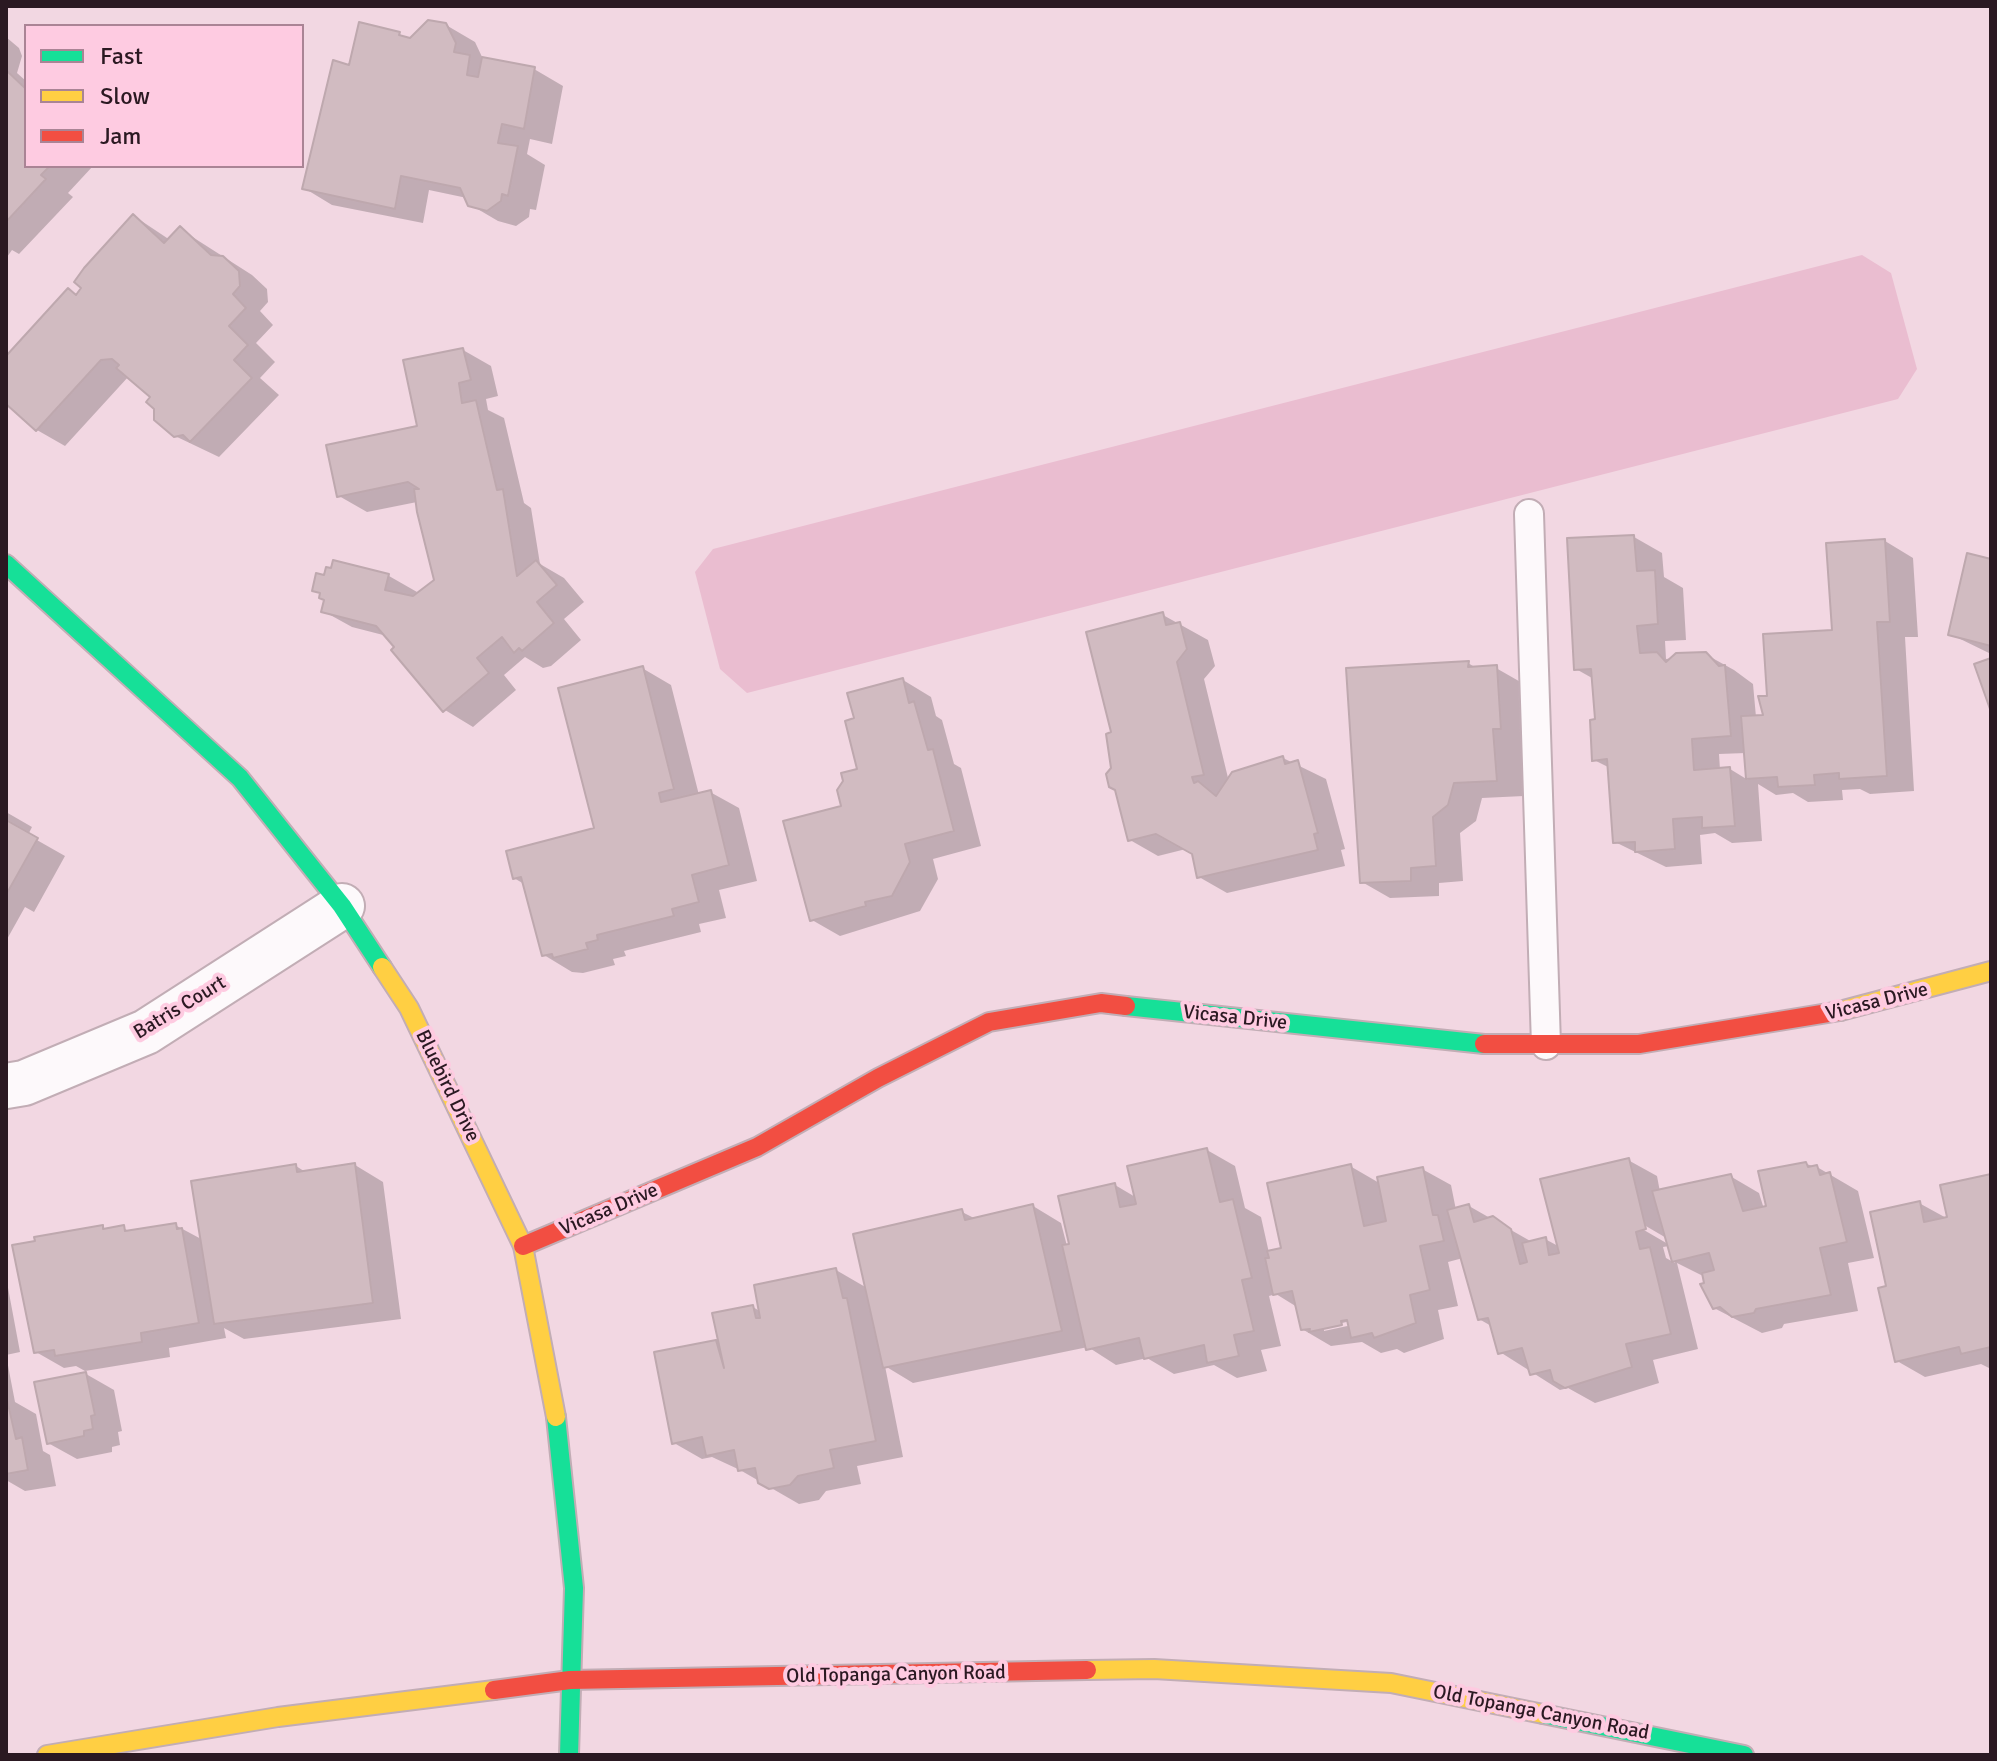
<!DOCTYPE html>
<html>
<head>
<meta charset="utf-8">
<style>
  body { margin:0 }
  #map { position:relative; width:1997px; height:1761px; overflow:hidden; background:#f2d7e2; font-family:Signika,sans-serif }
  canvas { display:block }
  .frame { position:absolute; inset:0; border:8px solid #2b1922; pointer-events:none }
  .legend { position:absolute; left:24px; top:24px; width:280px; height:144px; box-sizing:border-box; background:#fecbe1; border:2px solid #aa8495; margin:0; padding:10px 14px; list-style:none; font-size:24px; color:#2b1922 }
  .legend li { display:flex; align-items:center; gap:16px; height:40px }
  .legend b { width:40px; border:2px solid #aa8495 }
</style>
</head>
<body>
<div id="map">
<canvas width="1997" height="1761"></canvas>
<div class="frame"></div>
<ul class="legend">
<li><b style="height:10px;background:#16e098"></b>Fast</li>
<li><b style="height:10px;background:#ffcf43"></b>Slow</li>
<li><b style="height:10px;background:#f24e42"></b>Jam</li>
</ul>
</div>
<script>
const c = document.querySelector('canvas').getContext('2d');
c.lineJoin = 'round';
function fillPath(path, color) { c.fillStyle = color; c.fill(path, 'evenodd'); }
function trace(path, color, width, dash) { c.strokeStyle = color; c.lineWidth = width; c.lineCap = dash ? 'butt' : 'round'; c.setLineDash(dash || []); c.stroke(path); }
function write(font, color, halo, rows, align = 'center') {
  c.font = font + ' Signika,sans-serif'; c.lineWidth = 8; c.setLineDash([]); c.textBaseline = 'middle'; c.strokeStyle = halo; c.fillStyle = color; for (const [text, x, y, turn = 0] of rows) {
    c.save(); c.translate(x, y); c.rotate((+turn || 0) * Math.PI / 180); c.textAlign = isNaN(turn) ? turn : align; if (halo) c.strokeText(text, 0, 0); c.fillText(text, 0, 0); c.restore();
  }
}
fillPath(new Path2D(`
  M 1862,255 L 1891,273 L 1917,369 L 1898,399 L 747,693 L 720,669 L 695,572 L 713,549 Z`), '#eabdd0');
fillPath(new Path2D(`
  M 361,25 L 400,34 L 411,40 L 446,25 L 475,42 L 483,59 L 534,69 L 563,86 L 552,144 L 530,139 L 527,154 L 545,165 L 536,210 L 530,209 L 529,217 L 516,226 L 498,221 L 469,204 L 467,198 L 429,190 L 423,223 L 332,205 L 304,188 L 351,67 Z
  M 6,37 L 19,48 L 22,56 L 17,73 L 26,81 L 26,166 L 93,166 L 68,193 L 73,197 L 19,254 L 12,250 L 7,257 Z
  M 134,216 L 170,240 L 180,229 L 252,275 L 267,289 L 268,302 L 260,311 L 273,325 L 256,343 L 275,362 L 260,378 L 279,395 L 219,457 L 175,436 L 153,397 L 129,376 L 65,446 L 37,430 L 6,402 L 6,359 L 78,296 Z
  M 463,350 L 491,366 L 498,396 L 486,399 L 488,410 L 504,418 L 524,503 L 531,508 L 540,564 L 564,578 L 584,602 L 564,619 L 581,640 L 551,666 L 543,668 L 525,657 L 504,675 L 516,690 L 473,727 L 445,710 L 387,636 L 352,627 L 323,611 L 326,577 L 335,563 L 389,576 L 417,592 L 415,597 L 436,581 L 417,502 L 367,512 L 339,496 L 420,428 Z
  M 1634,537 L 1662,553 L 1664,577 L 1683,588 L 1686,640 L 1665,641 L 1666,659 L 1705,654 L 1734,670 L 1753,684 L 1756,717 L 1766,717 L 1769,698 L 1834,632 L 1885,541 L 1913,558 L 1918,637 L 1905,637 L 1914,791 L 1870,794 L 1860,789 L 1842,790 L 1843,800 L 1808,802 L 1793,793 L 1776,795 L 1758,784 L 1762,841 L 1732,843 L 1715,833 L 1700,835 L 1702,864 L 1666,867 L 1615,842 L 1610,768 L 1594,760 L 1597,721 L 1592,678 L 1576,669 ZM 1746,753 L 1748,780 L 1730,769 L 1720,770 L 1719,754 Z
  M 1991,561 L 1991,654 L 1950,634 Z
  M 1163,615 L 1208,640 L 1215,666 L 1204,679 L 1229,782 L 1283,758 L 1326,779 L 1345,849 L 1341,850 L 1345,866 L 1227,893 L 1199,877 L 1194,854 L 1186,849 L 1158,856 L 1130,840 L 1114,769 L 1113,734 Z
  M 1468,663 L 1478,669 L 1496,668 L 1524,684 L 1529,744 L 1521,745 L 1524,796 L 1482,798 L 1476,821 L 1460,833 L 1463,881 L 1439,883 L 1439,896 L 1390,898 L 1362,882 Z
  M 642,668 L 671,685 L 699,795 L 710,792 L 739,808 L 757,881 L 719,890 L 726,918 L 699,924 L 701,932 L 624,951 L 626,956 L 613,959 L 615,965 L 583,973 L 572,972 L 544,955 L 524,884 L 514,878 L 597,830 Z
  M 903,680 L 931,697 L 936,716 L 942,720 L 954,764 L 961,768 L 981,846 L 933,859 L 938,879 L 920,911 L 840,936 L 812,920 L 844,807 L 860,770 L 856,719 Z
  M 6,812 L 32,827 L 28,835 L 65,856 L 34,912 L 25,907 L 6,941 Z
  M 1207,1150 L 1235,1166 L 1245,1208 L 1261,1217 L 1269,1253 L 1284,1250 L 1350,1166 L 1381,1184 L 1422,1169 L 1451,1185 L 1456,1210 L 1469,1206 L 1532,1242 L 1545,1239 L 1560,1247 L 1628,1160 L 1657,1176 L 1660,1192 L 1730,1176 L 1759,1193 L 1764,1209 L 1806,1164 L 1817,1167 L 1858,1191 L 1874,1258 L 1848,1263 L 1858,1311 L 1784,1324 L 1782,1328 L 1762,1333 L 1714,1308 L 1705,1277 L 1677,1263 L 1698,1349 L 1653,1360 L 1659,1383 L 1595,1403 L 1568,1388 L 1560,1390 L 1500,1352 L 1493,1327 L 1479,1319 L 1463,1258 L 1448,1262 L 1458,1306 L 1438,1310 L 1444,1339 L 1404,1353 L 1397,1349 L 1381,1353 L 1362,1342 L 1331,1346 L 1302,1329 L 1297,1307 L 1276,1294 L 1269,1296 L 1281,1346 L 1261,1350 L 1267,1371 L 1237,1378 L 1214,1365 L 1174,1374 L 1147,1358 L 1116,1365 L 1088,1347 L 913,1383 L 885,1366 L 903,1457 L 857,1466 L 861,1484 L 826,1491 L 819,1500 L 799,1504 L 740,1470 L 712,1457 L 702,1459 L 674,1443 L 715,1342 L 721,1346 L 753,1307 L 761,1312 L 836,1270 L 867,1288 L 962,1212 L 976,1219 L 1033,1206 L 1061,1223 L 1067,1246 L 1071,1245 L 1115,1185 L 1137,1198 ZM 1639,1222 L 1668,1239 L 1668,1244 L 1637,1226 ZM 1669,1246 L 1675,1263 L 1666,1258 L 1663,1247 ZM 1351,1321 L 1352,1325 L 1324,1331 L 1324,1327 Z
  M 355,1165 L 383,1182 L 401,1319 L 244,1339 L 224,1328 L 226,1338 L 169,1348 L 170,1357 L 85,1371 L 76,1366 L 64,1368 L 36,1352 L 103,1227 L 108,1230 L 123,1228 L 131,1232 L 175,1225 L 203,1240 L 296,1166 L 307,1173 Z
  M 1991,1176 L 1991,1369 L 1981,1364 L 1925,1377 L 1897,1361 L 1889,1287 L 1919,1203 L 1950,1220 Z
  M 6,1277 L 20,1352 L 6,1355 L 15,1402 L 36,1414 L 43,1451 L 50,1455 L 56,1486 L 25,1491 L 6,1480 Z
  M 86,1374 L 114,1390 L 122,1431 L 118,1432 L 120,1445 L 112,1447 L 112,1452 L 77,1459 L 48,1443 Z`), '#0003');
const building = new Path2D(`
  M 428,20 L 446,23 L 456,43 L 454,52 L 470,55 L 467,75 L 478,77 L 482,57 L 535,67 L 524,129 L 502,124 L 498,143 L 518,146 L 508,196 L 502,194 L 501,201 L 487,211 L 468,206 L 460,188 L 401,176 L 395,209 L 302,189 L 333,60 L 349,65 L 359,22 L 400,32 L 399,35 L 410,38 Z
  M 6,70 L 26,89 L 26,166 L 50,166 L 41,175 L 46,179 L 6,222 Z
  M 133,214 L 164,243 L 180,226 L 211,255 L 223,256 L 239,271 L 240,286 L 233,294 L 246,308 L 229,326 L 248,345 L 234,360 L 252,378 L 190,442 L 183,435 L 174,437 L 154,420 L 154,409 L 146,402 L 150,397 L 116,368 L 119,365 L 112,359 L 101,360 L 36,431 L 6,404 L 6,356 L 68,288 L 76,295 L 81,288 L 74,282 L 84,268 Z
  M 463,348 L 471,380 L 459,383 L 462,403 L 476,400 L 497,490 L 503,489 L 517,576 L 536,560 L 557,585 L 537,602 L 554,623 L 522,651 L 519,648 L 514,653 L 502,637 L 477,658 L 489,673 L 443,712 L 391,650 L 394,647 L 376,626 L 321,612 L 324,600 L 319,598 L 320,593 L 312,591 L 316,573 L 324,575 L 326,567 L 331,568 L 333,560 L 389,574 L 385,590 L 413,596 L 434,580 L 417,512 L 414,489 L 419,489 L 408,482 L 337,497 L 326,445 L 417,426 L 403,360 Z
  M 1634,535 L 1637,571 L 1655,570 L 1658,624 L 1637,626 L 1640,653 L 1657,652 L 1666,662 L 1676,653 L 1706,652 L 1719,666 L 1725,665 L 1731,736 L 1692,739 L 1694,770 L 1730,767 L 1735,826 L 1702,828 L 1702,817 L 1673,819 L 1675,849 L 1635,852 L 1635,842 L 1613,843 L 1607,759 L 1592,761 L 1590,720 L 1595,719 L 1591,669 L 1574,670 L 1567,538 Z
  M 1885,539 L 1890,622 L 1877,622 L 1887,776 L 1839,779 L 1839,773 L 1814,775 L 1815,785 L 1778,787 L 1777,777 L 1746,779 L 1741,716 L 1763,715 L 1758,696 L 1767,696 L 1763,634 L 1832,630 L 1826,543 Z
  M 1967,553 L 1991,559 L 1991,646 L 1948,635 Z
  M 1163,612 L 1166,625 L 1180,622 L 1187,649 L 1177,662 L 1204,775 L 1192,777 L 1194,783 L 1198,781 L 1216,796 L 1232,772 L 1283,756 L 1285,764 L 1298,760 L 1318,833 L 1314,834 L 1318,850 L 1197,878 L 1192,854 L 1156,834 L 1128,841 L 1115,790 L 1109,787 L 1106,774 L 1111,768 L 1106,734 L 1111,732 L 1086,632 Z
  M 1991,658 L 1991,709 L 1990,709 L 1974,664 Z
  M 1469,661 L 1468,667 L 1497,665 L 1501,729 L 1493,729 L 1497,781 L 1454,783 L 1448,805 L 1433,817 L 1436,866 L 1411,868 L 1411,881 L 1360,883 L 1346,668 Z
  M 643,666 L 674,789 L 659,793 L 661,802 L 711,790 L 729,865 L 692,875 L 699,902 L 672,909 L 674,916 L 597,935 L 598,940 L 586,943 L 588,949 L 553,958 L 552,954 L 542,956 L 521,877 L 513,879 L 506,851 L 594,828 L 558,688 Z
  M 903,678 L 909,703 L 914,701 L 928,750 L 933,749 L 954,831 L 905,844 L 910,862 L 892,896 L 865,902 L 866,906 L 810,921 L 783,821 L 841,806 L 837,790 L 843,781 L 841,773 L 857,769 L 845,721 L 854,718 L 847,693 Z
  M 6,820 L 38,838 L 6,895 Z
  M 1207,1148 L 1220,1202 L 1233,1199 L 1252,1278 L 1242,1280 L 1254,1331 L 1234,1335 L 1239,1356 L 1207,1363 L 1204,1345 L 1144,1359 L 1139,1338 L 1086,1350 L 1062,1245 L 1069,1244 L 1058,1196 L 1115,1183 L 1120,1207 L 1136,1204 L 1127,1166 Z
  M 1629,1158 L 1646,1229 L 1636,1232 L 1640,1249 L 1650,1247 L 1671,1334 L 1626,1344 L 1632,1367 L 1565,1388 L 1553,1381 L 1550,1370 L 1530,1375 L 1522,1348 L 1498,1354 L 1488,1318 L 1478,1320 L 1447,1210 L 1469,1204 L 1474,1222 L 1493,1216 L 1511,1229 L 1520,1264 L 1527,1262 L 1522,1243 L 1546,1237 L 1549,1255 L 1559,1253 L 1540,1179 Z
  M 1806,1162 L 1808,1167 L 1817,1165 L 1820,1175 L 1830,1172 L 1847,1242 L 1820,1248 L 1831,1295 L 1756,1309 L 1754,1313 L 1732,1317 L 1720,1307 L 1713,1309 L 1700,1284 L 1704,1283 L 1702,1273 L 1714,1270 L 1709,1253 L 1672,1262 L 1652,1191 L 1731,1174 L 1743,1211 L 1766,1206 L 1758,1171 Z
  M 355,1163 L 373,1303 L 214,1324 L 191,1181 L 296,1164 L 297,1172 Z
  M 1351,1164 L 1364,1226 L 1386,1221 L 1377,1177 L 1423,1167 L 1433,1215 L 1438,1215 L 1444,1241 L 1420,1246 L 1430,1290 L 1410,1295 L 1416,1323 L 1374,1338 L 1372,1333 L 1351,1338 L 1347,1320 L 1341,1321 L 1342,1325 L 1309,1332 L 1310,1329 L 1301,1330 L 1292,1291 L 1273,1295 L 1265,1258 L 1269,1258 L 1267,1251 L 1281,1248 L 1267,1183 Z
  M 1991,1174 L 1991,1347 L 1961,1354 L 1959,1347 L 1895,1362 L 1878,1288 L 1886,1286 L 1870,1212 L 1920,1201 L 1924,1222 L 1947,1217 L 1940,1185 Z
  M 1033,1204 L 1062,1331 L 883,1368 L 853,1234 L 962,1209 L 965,1220 Z
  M 176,1223 L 177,1229 L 182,1228 L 199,1323 L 141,1333 L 142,1342 L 55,1356 L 54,1350 L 34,1353 L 12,1245 L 35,1241 L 34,1237 L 103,1225 L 103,1229 L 124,1225 L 125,1231 Z
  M 836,1268 L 843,1298 L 847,1298 L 876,1441 L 830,1450 L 834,1468 L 798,1476 L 790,1485 L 769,1489 L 758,1483 L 755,1468 L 738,1471 L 734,1450 L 706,1456 L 702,1437 L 672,1444 L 654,1352 L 716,1340 L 724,1368 L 712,1313 L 753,1305 L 756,1318 L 760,1318 L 754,1285 Z
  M 86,1372 L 95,1415 L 91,1416 L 93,1429 L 84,1431 L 84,1436 L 47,1444 L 34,1382 Z
  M 6,1395 L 16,1439 L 22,1437 L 28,1470 L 6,1474 Z`);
fillPath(building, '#d1bbc1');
trace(building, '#bea8ae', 2);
const lane = new Path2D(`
  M 1529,514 L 1546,1045`);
const street = new Path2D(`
  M 6,1086 L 24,1083 L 146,1032 L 342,906`);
const fast = new Path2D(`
  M 6,564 L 240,778 L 342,906 L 382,967
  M 1126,1006 L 1484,1044
  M 556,1417 L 574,1588 L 569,1755
  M 1543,1714 L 1744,1755`);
const slow = new Path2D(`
  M 382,967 L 409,1008 L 523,1246 L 556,1417
  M 1840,1011 L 1991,971
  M 1087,1670 L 1154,1669 L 1391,1683 L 1543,1714
  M 47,1755 L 278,1717 L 494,1690`);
const jam = new Path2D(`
  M 1484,1044 L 1639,1044 L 1840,1011
  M 523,1246 L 757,1147 L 878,1078 L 989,1022 L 1101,1003 L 1126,1006
  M 494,1690 L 570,1680 L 1087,1670`);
trace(lane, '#c2adb5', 32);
trace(street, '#c2adb5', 48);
trace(fast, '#c2adb5', 22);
trace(slow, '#c2adb5', 22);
trace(jam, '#c2adb5', 22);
trace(lane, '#fdf9fb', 28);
trace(street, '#fdf9fb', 44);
trace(fast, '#16e098', 18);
trace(slow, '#ffcf43', 18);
trace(jam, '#f24e42', 18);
write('20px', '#2b1922', '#fecbe1', [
  ["Vicasa Drive",1877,1002,-14],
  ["Batris Court",180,1008,-31],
  ["Vicasa Drive",1235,1018,6],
  ["Bluebird Drive",447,1086,64],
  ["Vicasa Drive",609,1210,-23],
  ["Old Topanga Canyon Road",896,1675,-1],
  ["Old Topanga Canyon Road",1541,1713,11]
]);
</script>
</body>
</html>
